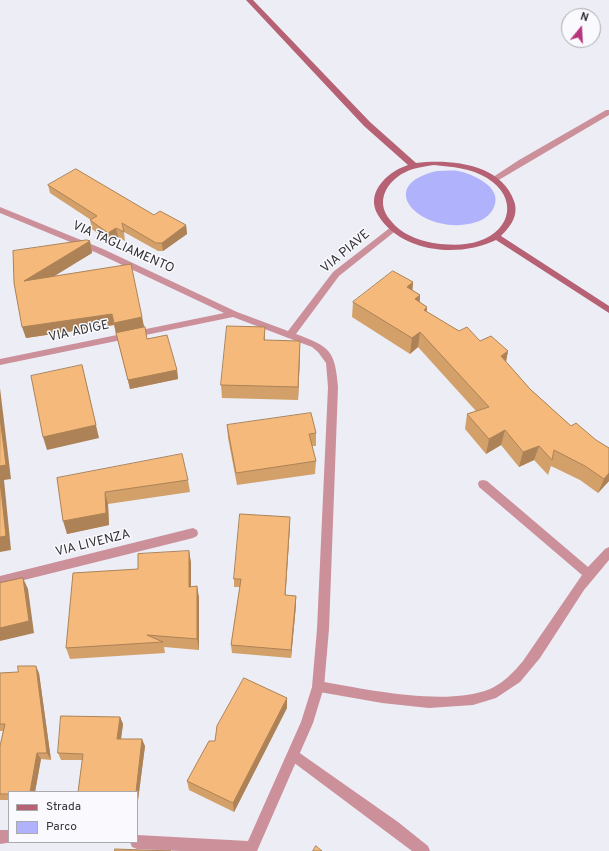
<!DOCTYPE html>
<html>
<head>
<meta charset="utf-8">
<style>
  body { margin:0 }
  #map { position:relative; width:609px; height:851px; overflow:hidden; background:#ecedf5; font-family:Overpass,sans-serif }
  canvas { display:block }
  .legend { position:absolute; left:8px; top:791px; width:130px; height:52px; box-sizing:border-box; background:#fafafe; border:1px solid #aaaaae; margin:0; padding:5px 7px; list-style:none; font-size:12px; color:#333336 }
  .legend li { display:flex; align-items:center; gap:8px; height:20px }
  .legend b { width:20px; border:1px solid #aaaaae }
  .north { position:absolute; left:561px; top:8px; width:40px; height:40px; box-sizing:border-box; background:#fafafe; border:1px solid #aaaaae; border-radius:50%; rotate:18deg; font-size:11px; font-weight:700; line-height:16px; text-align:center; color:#333336 }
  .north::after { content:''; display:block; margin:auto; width:14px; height:18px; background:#b7357d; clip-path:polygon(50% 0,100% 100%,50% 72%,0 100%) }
</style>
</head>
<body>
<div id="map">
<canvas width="609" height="851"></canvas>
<ul class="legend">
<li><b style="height:5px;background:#b66174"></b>Strada</li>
<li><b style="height:11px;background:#b0b2fb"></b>Parco</li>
</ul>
<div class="north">N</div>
</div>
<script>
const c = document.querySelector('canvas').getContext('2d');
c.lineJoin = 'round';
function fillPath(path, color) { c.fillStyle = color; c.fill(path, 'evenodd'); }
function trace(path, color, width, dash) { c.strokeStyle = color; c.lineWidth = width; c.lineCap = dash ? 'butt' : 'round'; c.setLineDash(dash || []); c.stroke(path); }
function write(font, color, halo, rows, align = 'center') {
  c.font = font + ' Overpass,sans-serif'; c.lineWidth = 3; c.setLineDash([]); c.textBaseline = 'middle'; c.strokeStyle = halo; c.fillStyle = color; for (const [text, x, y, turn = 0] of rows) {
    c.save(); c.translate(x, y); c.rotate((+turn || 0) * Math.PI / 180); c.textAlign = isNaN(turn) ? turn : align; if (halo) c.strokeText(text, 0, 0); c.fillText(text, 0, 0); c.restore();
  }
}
fillPath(new Path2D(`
  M 437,171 C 444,171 451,170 458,171 C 473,174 503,187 494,207 C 490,216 482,221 473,223 C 423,236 371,186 437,171 Z`), '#b0b2fb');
fillPath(new Path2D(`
  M 483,480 L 487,481 L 588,567 L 605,549 L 609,547 L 609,560 L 584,590 L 540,658 L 520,682 L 496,698 L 473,705 L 429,708 L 382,703 L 314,691 L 312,687 L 314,683 L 318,681 C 366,689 445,707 490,689 C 503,683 514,672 523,661 L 582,575 L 479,487 L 478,484 L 479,481 Z
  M 294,749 L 398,822 L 428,846 L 430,851 L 412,851 L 289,759 L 288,755 L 289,751 Z`), '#cc909b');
fillPath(new Path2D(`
  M 606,110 L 609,110 L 609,115 L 597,122 L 497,181 L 491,181 L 490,179 L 519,160 Z
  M 0,207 L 103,249 L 237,312 L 288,331 L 333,272 L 391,227 L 394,226 L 398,229 L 339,276 L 296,334 C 330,347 335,350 338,387 L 329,629 L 324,687 L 313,723 L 257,851 L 180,851 L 137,849 L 132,847 L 130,842 L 137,842 L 137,835 L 248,841 L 301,722 L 312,687 L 317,629 L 328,387 L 326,363 L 318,352 L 312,347 L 233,317 L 0,365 L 0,359 L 224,313 L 97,253 L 0,213 Z
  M 193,528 L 197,530 L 198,533 L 197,536 L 193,538 L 0,586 L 0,576 Z
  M 0,830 L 9,830 L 9,842 L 13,842 L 0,844 Z`), '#cc909b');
fillPath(new Path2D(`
  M 246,0 L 253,0 L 370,122 L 416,163 C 449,159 501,163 514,201 C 519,215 511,226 501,236 L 609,306 L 609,313 L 496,240 C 459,258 401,253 378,215 C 372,205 373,195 379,186 C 386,176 396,169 408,165 L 364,126 ZM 434,165 C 452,167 471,168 487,178 C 518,197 512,230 479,241 C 465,246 448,245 433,243 C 418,240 401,234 391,221 C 372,200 390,176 413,169 C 420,167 427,166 434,165 Z`), '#b66174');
fillPath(new Path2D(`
  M 48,185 L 186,225 L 187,234 L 163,251 L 158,251 L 124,232 L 125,241 L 118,237 L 110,242 L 92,229 L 90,220 L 91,220 L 50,193 Z
  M 90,241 L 92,253 L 53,276 L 142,317 L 147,339 L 177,370 L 178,379 L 130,389 L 114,325 L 26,338 L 14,283 Z
  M 413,282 L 412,290 L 420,295 L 420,302 L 427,307 L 427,312 L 459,331 L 480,341 L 508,351 L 506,362 L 530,389 L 571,426 L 609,448 L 609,481 L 598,493 L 580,480 L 551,466 L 548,475 L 534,460 L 519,467 L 501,445 L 486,454 L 465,429 L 467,414 L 476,411 L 418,347 L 410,354 L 352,317 L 353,302 Z
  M 265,340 L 300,354 L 298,400 L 222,398 L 221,385 Z
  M 227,425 L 316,433 L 316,446 L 312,446 L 316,461 L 315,474 L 237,485 L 228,438 Z
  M 57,478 L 188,480 L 190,492 L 108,504 L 109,525 L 67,534 Z
  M 290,525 L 285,596 L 296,596 L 296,605 L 291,658 L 232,653 L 231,645 L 240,587 L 234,587 L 234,579 Z
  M 189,551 L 191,563 L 191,587 L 197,586 L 199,598 L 199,650 L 164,647 L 165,653 L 70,659 L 66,648 L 138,569 Z
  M 0,673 L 39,673 L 51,760 L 41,759 L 35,792 L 9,792 L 9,800 L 0,800 L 0,746 L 3,731 L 0,731 Z
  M 287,698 L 287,708 L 234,812 L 189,790 L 187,781 L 215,741 Z
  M 120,717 L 123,724 L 121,739 L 145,746 L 138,800 L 137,800 L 137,792 L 82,760 L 61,760 L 58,753 Z`), '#d3a06a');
fillPath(new Path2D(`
  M 186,225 L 187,234 L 163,251 L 162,243 Z
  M 116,228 L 118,237 L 110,242 L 108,233 Z
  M 90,241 L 92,253 L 27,293 L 24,281 Z
  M 413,282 L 412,298 L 407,287 Z
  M 420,295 L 419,310 L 415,299 Z
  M 427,307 L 425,322 L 424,310 Z
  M 112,314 L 114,325 L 26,338 L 22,327 Z
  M 142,317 L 144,328 L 116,334 L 114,323 Z
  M 265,327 L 265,340 L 264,353 L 264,340 Z
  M 420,332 L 418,347 L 410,354 L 412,338 Z
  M 300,341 L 300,354 L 298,400 L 298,387 Z
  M 508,351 L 505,366 L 501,356 Z
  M 82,365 L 99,438 L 47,450 L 43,437 Z
  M 177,370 L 178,379 L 130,389 L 128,380 Z
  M 0,388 L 11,479 L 4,480 L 11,550 L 0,552 Z
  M 505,430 L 501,445 L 486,454 L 489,439 Z
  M 539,446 L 534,460 L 519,467 L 523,452 Z
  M 609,473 L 609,481 L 598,493 L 604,479 Z
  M 105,492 L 108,504 L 109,525 L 67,534 L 63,521 Z
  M 290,517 L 290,525 L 285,604 L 285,595 Z
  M 189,551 L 191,563 L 191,598 L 189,587 Z
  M 23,578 L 28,589 L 34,633 L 0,641 L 0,628 Z
  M 197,586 L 199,598 L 199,650 L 197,639 Z
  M 296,596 L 296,605 L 291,658 L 291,650 Z
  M 36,666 L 39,673 L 51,760 L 47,753 Z
  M 287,698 L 287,708 L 234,812 L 233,803 Z
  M 120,717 L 123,724 L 120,746 L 117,739 Z
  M 142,739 L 145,746 L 138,800 L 137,796 L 137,792 L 136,792 Z
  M 37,753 L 41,759 L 35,792 L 30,792 Z`), '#ac8256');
const building = new Path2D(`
  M 76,169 L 154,215 L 160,211 L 186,225 L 162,243 L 156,243 L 122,223 L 124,232 L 116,228 L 108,233 L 90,220 L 97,216 L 48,185 Z
  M 87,240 L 90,241 L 24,281 L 131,264 L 142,317 L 114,323 L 112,314 L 22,327 L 14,283 L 13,251 Z
  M 393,271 L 413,282 L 407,287 L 420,295 L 415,299 L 427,307 L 424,310 L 459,331 L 467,327 L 480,341 L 491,336 L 508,351 L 501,356 L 530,389 L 571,426 L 576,423 L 596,440 L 609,448 L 609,473 L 604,479 L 585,466 L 554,450 L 552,460 L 539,446 L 523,452 L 505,430 L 489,439 L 467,414 L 489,407 L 420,332 L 412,338 L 353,302 Z
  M 227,326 L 265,327 L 264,340 L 300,341 L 298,387 L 221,385 Z
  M 145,327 L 147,339 L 167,335 L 177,370 L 128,380 L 116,333 Z
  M 82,365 L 96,425 L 43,437 L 31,376 Z
  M 311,413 L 316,433 L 309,434 L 316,461 L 236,473 L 227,425 Z
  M 0,417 L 6,465 L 0,466 Z
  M 182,454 L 188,480 L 105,492 L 106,513 L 63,521 L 57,478 Z
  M 0,480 L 6,536 L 0,537 Z
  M 240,514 L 290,517 L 285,595 L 296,596 L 291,650 L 231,645 L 241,579 L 234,579 Z
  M 189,551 L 189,587 L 197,586 L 197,639 L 147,635 L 163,642 L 66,648 L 73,573 L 138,569 L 138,554 Z
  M 23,578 L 29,621 L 0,628 L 0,583 Z
  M 18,666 L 36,666 L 47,753 L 37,753 L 30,792 L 9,792 L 9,794 L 0,794 L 0,746 L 5,724 L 0,724 L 0,673 L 18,672 Z
  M 244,678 L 287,698 L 233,803 L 187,781 L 209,741 L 215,741 L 217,726 Z
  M 61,716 L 120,717 L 117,739 L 142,739 L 136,792 L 78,792 L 83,754 L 58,753 Z
  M 316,846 L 322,851 L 313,851 Z
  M 115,849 L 171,851 L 115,851 Z`);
fillPath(building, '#f5ba7b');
trace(building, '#ac8256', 1);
write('13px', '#333336', '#fafafe', [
  ["VIA TAGLIAMENTO",123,248,24],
  ["VIA PIAVE",346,252,-40],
  ["VIA ADIGE",79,332,-12],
  ["VIA LIVENZA",93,544,-14]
]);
</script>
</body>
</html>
